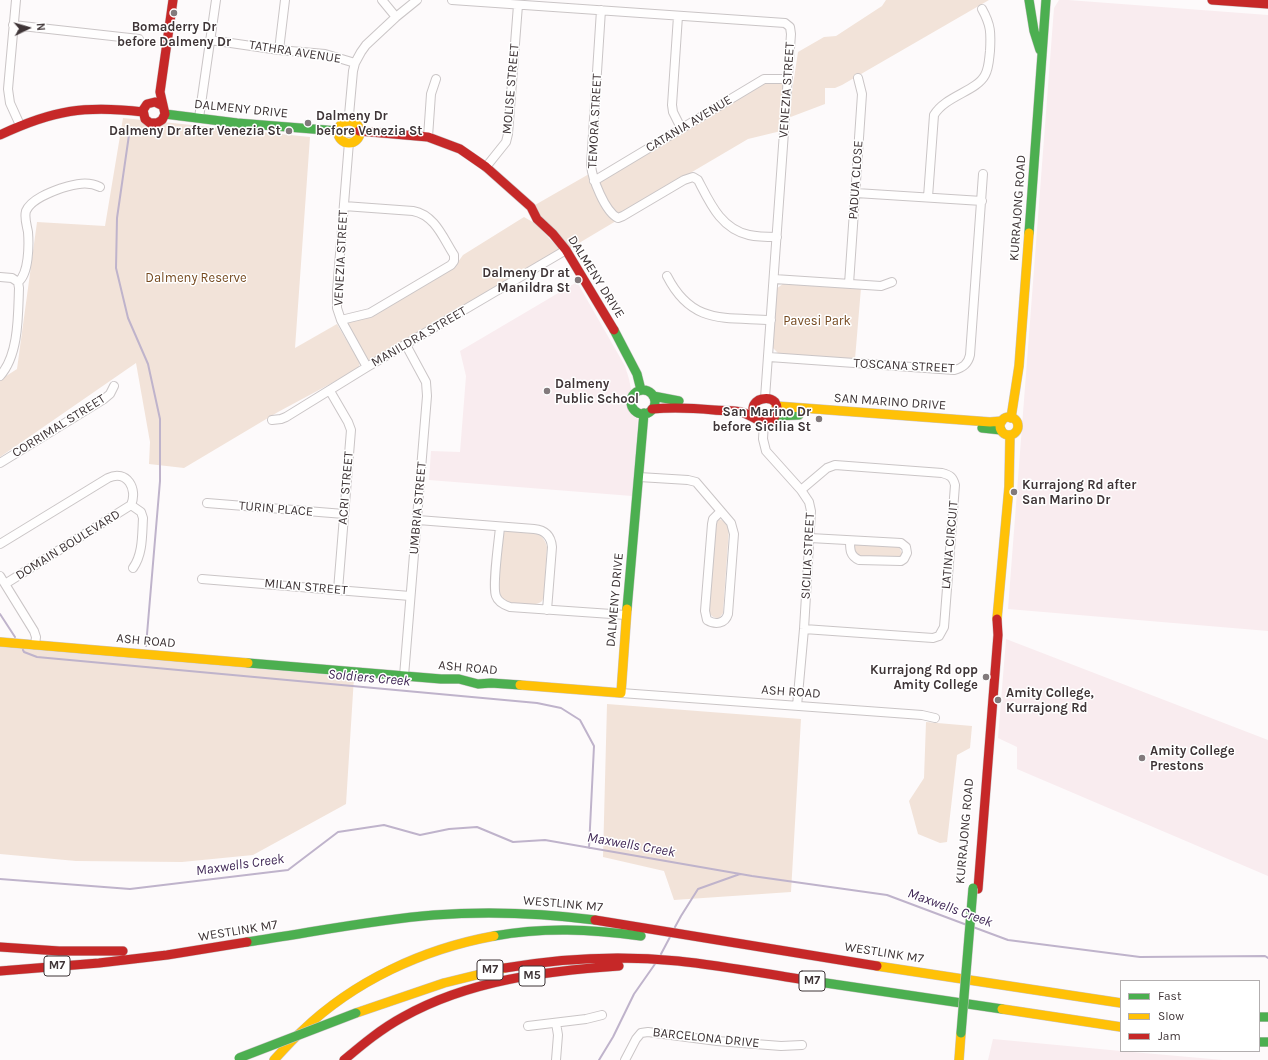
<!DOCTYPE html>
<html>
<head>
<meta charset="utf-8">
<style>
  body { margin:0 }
  #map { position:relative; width:1268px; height:1060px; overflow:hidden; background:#fdfafb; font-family:Karla,sans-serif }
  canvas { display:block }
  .legend { position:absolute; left:1120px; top:980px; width:140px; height:72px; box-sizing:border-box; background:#fff; border:1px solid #b2aeaf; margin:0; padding:5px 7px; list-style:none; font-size:12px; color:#3f3537 }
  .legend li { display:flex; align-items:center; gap:8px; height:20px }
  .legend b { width:20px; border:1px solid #b2aeaf }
  .north { position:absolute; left:8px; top:8px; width:40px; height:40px; -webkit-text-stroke:3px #fff; paint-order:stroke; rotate:85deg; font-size:11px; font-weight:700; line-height:16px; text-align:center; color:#3f3537 }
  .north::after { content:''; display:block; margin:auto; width:14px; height:18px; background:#3f3537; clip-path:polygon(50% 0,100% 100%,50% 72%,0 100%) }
</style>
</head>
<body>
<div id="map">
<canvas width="1268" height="1060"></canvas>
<ul class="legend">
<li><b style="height:5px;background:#4caf50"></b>Fast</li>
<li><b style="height:5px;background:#ffc107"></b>Slow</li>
<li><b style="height:5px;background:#c62828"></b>Jam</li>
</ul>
<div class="north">N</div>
</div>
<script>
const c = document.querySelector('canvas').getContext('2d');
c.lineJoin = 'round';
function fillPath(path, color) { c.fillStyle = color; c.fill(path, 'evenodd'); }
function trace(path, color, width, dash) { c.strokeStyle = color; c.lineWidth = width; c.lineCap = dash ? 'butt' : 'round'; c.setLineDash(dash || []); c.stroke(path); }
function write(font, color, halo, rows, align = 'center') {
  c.font = font + ' Karla,sans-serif'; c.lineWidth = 3; c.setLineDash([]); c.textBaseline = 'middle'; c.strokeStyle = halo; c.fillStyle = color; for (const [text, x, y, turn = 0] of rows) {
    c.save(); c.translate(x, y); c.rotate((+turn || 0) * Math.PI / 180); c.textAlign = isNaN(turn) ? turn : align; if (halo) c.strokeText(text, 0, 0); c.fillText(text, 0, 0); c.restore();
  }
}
fillPath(new Path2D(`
  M 1059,0 L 1068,0 L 1268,15 L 1268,631 L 1008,609 L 1054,8 Z
  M 577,282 L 625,366 L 629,379 L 631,389 L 629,394 L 628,407 L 632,415 L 638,419 L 632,496 L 429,480 L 431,451 L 460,452 L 466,376 L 460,351 Z
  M 1006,639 L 1268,740 L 1268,876 L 1017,769 L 1017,747 L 998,738 Z
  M 993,1039 L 1121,1051 L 1223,1060 L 988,1060 Z`), '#f9ecef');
fillPath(new Path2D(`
  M 886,0 L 989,0 L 842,85 L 835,88 L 825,88 L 825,104 L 788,118 L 798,52 L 824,37 L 836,36 L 882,6 Z
  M 766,83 L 784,83 L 781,131 L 748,139 L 619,215 L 613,211 L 597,181 Z
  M 123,118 L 310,137 L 295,348 L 337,324 L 360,363 L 358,369 L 278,412 L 184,468 L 149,464 L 150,442 L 136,363 L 0,457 L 0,380 L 17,369 L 37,222 L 105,226 Z
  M 589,174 L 616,221 L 569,249 L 542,219 L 535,205 Z
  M 524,217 L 536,224 L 560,250 L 368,363 L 346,323 L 372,315 L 458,262 L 463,255 Z
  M 784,283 L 861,288 L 855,359 L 779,354 L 773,348 L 776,289 Z
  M 718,519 C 724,520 727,524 729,529 L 723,613 L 719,618 C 714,618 711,617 709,611 L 716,522 Z
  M 511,530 C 527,532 543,529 547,547 L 544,596 C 543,597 543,600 542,601 C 537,607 511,605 505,601 C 503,600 500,596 499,594 C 494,582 501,548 502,534 L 506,531 Z
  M 860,543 L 896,546 L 899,547 L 902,553 L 900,558 L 859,556 L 854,554 L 853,549 L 855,545 Z
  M 0,647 L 354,677 L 346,804 L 253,855 L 182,862 L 76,861 L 0,854 Z
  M 607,704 L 801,719 L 791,892 L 674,900 L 664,871 L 603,857 Z
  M 926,722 L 972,726 L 970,748 L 957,755 L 947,842 L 940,843 L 918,834 L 909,801 L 924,778 Z`), '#f2e3d9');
trace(new Path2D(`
  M 130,128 L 117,218 L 116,268 L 128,318 L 148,364 L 160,419 L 160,481 L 146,646
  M 0,614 L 15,637
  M 23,650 L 24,652 L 37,657 L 537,703 L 561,708 L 580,720 L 594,746 L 589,848
  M 0,879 L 130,889 L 288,870 L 338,832 L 384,825 L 420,835 L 449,829 L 477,827 L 513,842 L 545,840 L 752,876 L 887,895 L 967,925
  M 675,927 L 681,916 L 698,889 L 740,874
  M 973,927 L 1008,940 L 1140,957 L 1265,956 L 1268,958
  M 661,954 L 670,937
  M 599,1060 L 613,1037 L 634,994 L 655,964`), '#bfb3cb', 2);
const street = new Path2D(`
  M 16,0 L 8,89 L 10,103 L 20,125
  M 382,0 L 396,17
  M 452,0 L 785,23 L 790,27 L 791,34 L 765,398
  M 601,10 L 591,165 C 592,178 605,212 618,218 L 623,216 L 684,180 L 693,177 L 698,180 C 710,203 721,229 749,235 C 758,237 768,237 777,237
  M 678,16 L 672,105 L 673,112 L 681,128
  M 13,25 L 139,39
  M 210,40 L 279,50 L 325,54 L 355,63
  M 279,50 L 285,0
  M 199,118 L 216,0
  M 349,121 L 349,115 L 353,71 L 355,63 L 361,52 L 366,45 L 396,17 L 417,0
  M 428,137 L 431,94 L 436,79
  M 349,142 L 337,291 L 337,308 L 341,320 L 367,367
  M 486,167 L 506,142 L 508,134 L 518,5
  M 594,181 L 764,79 L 788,79
  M 856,193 L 982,201
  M 928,197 L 934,115 C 945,96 977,91 985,75 C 989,68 989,59 990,51 C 991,33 991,25 982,9
  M 667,276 C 692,325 724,317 771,320
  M 0,277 L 12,278 L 18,282
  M 774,279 L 881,286 L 892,282
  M 18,282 C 29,274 29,245 28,232 C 27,226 24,218 26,211 C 31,199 51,192 62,188 C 75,184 88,181 100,187
  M 849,284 L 862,94 L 858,78
  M 341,320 L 370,313 L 451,265 L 454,261 L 454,255 C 443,238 435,215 413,211 L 344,206
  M 769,357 L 954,370 C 963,368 968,364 970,355 L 983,174
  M 0,376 C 19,355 18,315 19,288 L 18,282
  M 330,391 L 348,422 L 351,430 L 338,590
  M 272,420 L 281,419 L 286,417 L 367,367 L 566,250
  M 764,422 L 763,439 L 766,451 L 801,490 L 809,502 L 811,511 L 804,629 L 797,706
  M 0,463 L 104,399 L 110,394 L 114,386
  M 639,477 L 688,480 L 696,482 L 731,523 L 734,534 L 728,614 C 725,624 715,625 707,620 L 705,611 L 712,524 L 713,519 L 720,512
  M 801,490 L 827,468 L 835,465 L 942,473 C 950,475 953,477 955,485 L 944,627 L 939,636 L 933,638 L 804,629
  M 207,503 L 344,514
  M 131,505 L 141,512 L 143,518 C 142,535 143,554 133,568
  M 418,520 L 534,529 C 545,530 551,536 552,547 L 547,610
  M 500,527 C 499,540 492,586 496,596 C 498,602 504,605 510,607 L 626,615
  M 810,538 L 901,543 L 906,547 L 907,553 L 904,559 L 901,561 L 859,560 C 850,556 850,550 850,541
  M 0,544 L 108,478 C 127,469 138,489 131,505 L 5,584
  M 0,576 L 34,631 L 36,637 L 35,645
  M 202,579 L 410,596
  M 404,676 L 427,396 L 426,382 L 406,345
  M 621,693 L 922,715 L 935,718
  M 528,1026 L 586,1019 L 602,1015
  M 556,1060 L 558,1035 L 556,1023
  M 625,1060 L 636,1039 L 641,1033 L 648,1032 L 717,1041 L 781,1046 L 802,1045`);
const fast = new Path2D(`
  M 1029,0 L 1034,31 L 1040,50
  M 165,114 L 237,123 L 338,131
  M 1029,233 L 1046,0
  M 614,330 L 637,374 L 641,390
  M631 402a12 12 0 1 1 24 0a12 12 0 1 1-24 0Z
  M 653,396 L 679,401
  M 775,416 L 799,415
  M 982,428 L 1001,430
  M 627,609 L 644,413
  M 248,663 L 441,679 L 459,679 L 478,684 L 491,683 L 520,685
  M 494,936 C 544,927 590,929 641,936
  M 247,942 C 309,933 371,920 434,915 C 487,911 541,913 595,920
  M 819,982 L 1002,1009
  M 1259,1017 L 1268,1017
  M 1259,1042 L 1268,1042`);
const slow = new Path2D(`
  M338 132a11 11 0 1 1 22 0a11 11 0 1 1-22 0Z
  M 776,406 L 990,422 L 1002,421
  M1000 426a9 9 0 1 1 18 0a9 9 0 1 1-18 0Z
  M 1011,418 L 1019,366 L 1029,233
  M 997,619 L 1009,487 L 1010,435
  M 0,642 L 248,663
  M 520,685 L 621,693 L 627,609
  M 877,966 L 1121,1003
  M 1002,1009 L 1121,1027
  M 356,1013 L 444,983 L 505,968
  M 274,1060 C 283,1050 292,1040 302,1031 C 354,981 423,949 494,936
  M 959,1060 L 961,1033`);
const jam = new Path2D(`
  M 1212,0 L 1268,4
  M 163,106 L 155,102 L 147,104 L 143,110 L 145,119 L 150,123 L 157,123 L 162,120 L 165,114 L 160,92 L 173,0
  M 359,131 L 428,137 L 460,149 L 486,167 L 531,207 L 537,219 L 553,234 L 566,250 L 614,330
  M 0,135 C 53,110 85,105 143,112
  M 652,409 C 673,407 693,408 714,410 C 723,411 732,410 741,412 C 750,414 758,423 767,422 C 775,421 780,409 775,402 C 769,396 754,398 753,408 C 753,411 754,414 755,417
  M 978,889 L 998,635 L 997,619
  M 595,920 L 877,966
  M 0,947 L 59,951 L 123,951
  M 505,968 C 562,958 620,955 678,961 C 725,966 772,975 819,982
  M 0,971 L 99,963 L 167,955 L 247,942
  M 344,1060 C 363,1044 381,1029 403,1017 C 469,980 546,971 619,966`);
trace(street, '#cac5c6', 10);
trace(fast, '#cac5c6', 10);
trace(slow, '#cac5c6', 10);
trace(jam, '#cac5c6', 10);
trace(street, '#fffefe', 8);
trace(fast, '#4caf50', 9);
trace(slow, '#ffc107', 9);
trace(jam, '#c62828', 9);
const fastBridge = new Path2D(`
  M 961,1033 L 973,888
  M 239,1058 L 356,1013`);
trace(fastBridge, '#cac5c6', 10, []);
trace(fastBridge, '#4caf50', 9);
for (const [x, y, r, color] of [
  [174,13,4,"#827a7c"],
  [308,123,4,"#827a7c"],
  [289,131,4,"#827a7c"],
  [578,280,4,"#827a7c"],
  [547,391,4,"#827a7c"],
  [819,419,4,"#827a7c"],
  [1014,492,4,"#827a7c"],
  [986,677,4,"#827a7c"],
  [998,700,4,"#827a7c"],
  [1142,758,4,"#827a7c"]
]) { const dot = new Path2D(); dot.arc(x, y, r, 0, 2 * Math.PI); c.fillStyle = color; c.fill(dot); trace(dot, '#fff', 1.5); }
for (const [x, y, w] of [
  [57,966,26],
  [490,970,26],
  [532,976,26],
  [812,981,26]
]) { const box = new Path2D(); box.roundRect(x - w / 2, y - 10, w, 20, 3); c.fillStyle = '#fff'; c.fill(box); trace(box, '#3f3537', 1); }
write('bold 12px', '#3f3537', null, [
  ["M7",57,966],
  ["M7",490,970],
  ["M5",532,976],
  ["M7",812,981]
]);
write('bold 13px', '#3f3537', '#fff', [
  ["Bomaderry Dr",174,27,"center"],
  ["before Dalmeny Dr",174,42,"center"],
  ["Dalmeny Dr",316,116],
  ["before Venezia St",316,131],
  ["Dalmeny Dr after Venezia St",281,131,"right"],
  ["Dalmeny Dr at",570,273,"right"],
  ["Manildra St",570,288,"right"],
  ["Dalmeny",555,384],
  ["Public School",555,399],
  ["San Marino Dr",811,412,"right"],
  ["before Sicilia St",811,427,"right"],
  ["Kurrajong Rd after",1022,485],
  ["San Marino Dr",1022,500],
  ["Kurrajong Rd opp",978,670,"right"],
  ["Amity College",978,685,"right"],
  ["Amity College,",1006,693],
  ["Kurrajong Rd",1006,708],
  ["Amity College",1150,751],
  ["Prestons",1150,766]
], 'left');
write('13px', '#3f3537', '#fff', [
  ["TATHRA AVENUE",295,52,9],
  ["MOLISE STREET",511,89,-85],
  ["VENEZIA STREET",787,90,-86],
  ["DALMENY DRIVE",241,109,6],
  ["TEMORA STREET",595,121,-87],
  ["CATANIA AVENUE",689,124,-31],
  ["PADUA CLOSE",856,180,-86],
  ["KURRAJONG ROAD",1018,208,-86],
  ["VENEZIA STREET",341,258,-87],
  ["DALMENY DRIVE",596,277,58],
  ["MANILDRA STREET",419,337,-30],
  ["TOSCANA STREET",904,366,3],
  ["SAN MARINO DRIVE",890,402,4],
  ["CORRIMAL STREET",59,426,-32],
  ["ACRI STREET",346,488,-85],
  ["UMBRIA STREET",418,508,-85],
  ["TURIN PLACE",276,509,5],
  ["DOMAIN BOULEVARD",68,545,-32],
  ["LATINA CIRCUIT",950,545,-85],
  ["SICILIA STREET",808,556,-87],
  ["MILAN STREET",306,587,5],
  ["DALMENY DRIVE",615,600,-85],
  ["ASH ROAD",146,641,5],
  ["ASH ROAD",468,668,5],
  ["ASH ROAD",791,692,4],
  ["KURRAJONG ROAD",965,831,-85],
  ["WESTLINK M7",563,904,5],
  ["WESTLINK M7",238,931,-9],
  ["WESTLINK M7",884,953,9],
  ["BARCELONA DRIVE",706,1038,6]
]);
write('13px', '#764a20', '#fff', [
  ["Dalmeny Reserve",196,278],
  ["Pavesi Park",817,321]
]);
write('italic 14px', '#422957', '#fff', [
  ["Soldiers Creek",369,678,5],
  ["Maxwells Creek",631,845,10],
  ["Maxwells Creek",240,865,-8],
  ["Maxwells Creek",950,908,20]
]);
</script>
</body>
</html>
